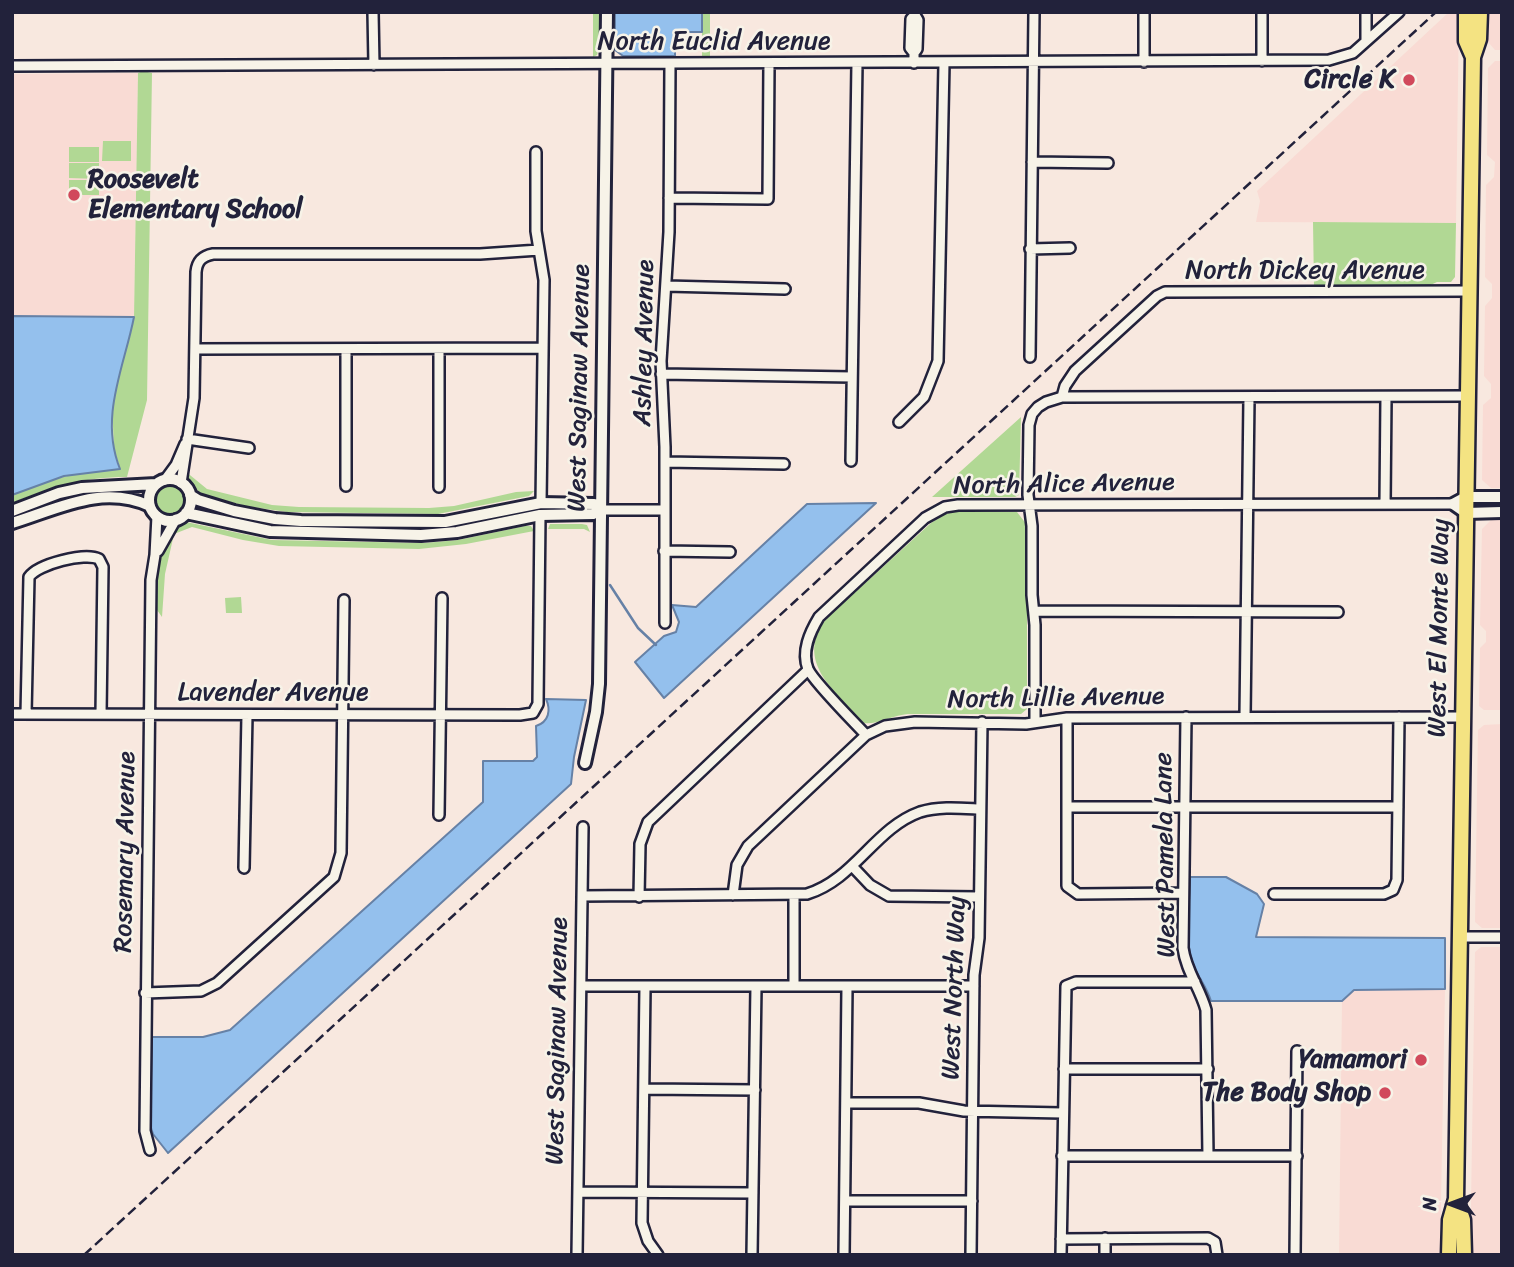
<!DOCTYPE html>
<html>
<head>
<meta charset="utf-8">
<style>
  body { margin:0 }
  #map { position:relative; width:1514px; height:1267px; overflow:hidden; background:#f8e8df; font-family:Sriracha,sans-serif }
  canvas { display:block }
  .frame { position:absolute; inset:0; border:14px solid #22223b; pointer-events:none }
  .north { position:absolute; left:1416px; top:1169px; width:70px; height:70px; -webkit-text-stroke:5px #f7f3e8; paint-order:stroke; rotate:270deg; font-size:19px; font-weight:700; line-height:28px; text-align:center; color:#22223b }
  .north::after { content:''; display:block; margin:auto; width:24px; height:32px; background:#22223b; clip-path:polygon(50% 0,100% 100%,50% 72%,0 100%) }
</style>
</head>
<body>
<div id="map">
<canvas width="1514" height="1267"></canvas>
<div class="frame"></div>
<div class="north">N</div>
</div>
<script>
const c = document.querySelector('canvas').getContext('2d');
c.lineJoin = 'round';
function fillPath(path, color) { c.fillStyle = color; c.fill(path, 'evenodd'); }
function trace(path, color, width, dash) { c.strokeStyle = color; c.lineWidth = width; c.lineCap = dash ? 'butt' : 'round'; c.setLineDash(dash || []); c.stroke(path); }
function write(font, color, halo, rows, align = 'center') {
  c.font = font + ' Sriracha,sans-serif'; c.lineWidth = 5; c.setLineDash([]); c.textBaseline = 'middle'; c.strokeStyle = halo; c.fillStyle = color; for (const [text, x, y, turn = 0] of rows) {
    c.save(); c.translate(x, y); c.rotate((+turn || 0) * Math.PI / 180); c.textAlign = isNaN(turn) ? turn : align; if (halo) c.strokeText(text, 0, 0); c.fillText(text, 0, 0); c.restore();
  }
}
fillPath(new Path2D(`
  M 1449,12 L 1459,12 L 1456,223 L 1256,222 L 1260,201 L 1257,191 Z
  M 1488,12 L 1502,12 L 1502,50 L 1495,50 L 1488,42 Z
  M 1495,61 L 1502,61 L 1502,488 L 1491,488 L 1482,480 L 1483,405 L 1491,398 L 1491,384 L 1484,376 L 1485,306 L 1492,298 L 1492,284 L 1485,277 L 1486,185 L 1494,177 L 1495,162 L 1487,155 L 1488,68 Z
  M 138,73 L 134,317 L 12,316 L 12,74 Z
  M 1492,519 L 1502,519 L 1502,710 L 1484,710 L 1479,706 L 1480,648 L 1486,642 L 1486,631 L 1480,625 L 1482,529 Z
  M 1502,724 L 1502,928 L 1482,928 L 1475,922 L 1478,730 L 1484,725 Z
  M 1481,947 L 1502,947 L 1502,1255 L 1473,1255 L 1471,1204 L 1475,952 Z
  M 1445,989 L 1440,1255 L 1339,1255 L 1342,1001 L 1354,990 Z`), '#f9dbd4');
fillPath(new Path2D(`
  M 593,12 L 599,12 L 599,49 L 597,55 L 593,57 Z
  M 702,12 L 710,12 L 710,56 L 702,56 Z
  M 143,71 L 152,73 L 147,400 L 127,477 C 83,477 53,487 12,503 L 12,495 C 47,480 81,470 120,468 L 114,449 L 112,403 L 134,317 L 138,73 Z
  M 103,141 L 131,141 L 131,161 L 102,161 Z
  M 69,147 L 99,147 L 99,162 L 69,162 Z
  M 69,163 L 99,163 L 99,179 L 69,178 Z
  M 69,180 L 99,180 L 99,195 L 69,195 Z
  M 1313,222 L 1456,223 L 1455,277 L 1451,282 L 1437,282 L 1424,288 L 1314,288 Z
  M 1021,417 L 1019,495 L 1015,497 L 932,497 Z
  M 185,471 L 207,489 L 272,505 L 299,507 L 429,508 L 454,506 L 516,492 L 534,491 L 529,496 L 438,514 L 287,512 L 245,506 L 202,494 L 190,484 Z
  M155 500a15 15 0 1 1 30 0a15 15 0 1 1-30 0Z
  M 217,509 L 416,527 L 411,531 L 276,529 L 215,515 Z
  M 960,511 L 1017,512 L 1027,525 L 1027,709 L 1021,714 L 908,714 C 894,715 876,725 864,723 C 837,693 792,661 827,618 L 931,523 L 945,514 Z
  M 186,522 L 272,540 L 424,543 L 458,540 L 525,526 L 531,526 L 534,531 L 466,544 L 419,549 L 279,546 L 243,540 L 192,527 L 174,534 L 165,574 L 162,617 L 157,610 C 157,581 155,536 186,522 Z
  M 550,524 L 582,524 L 587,525 L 590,532 L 584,529 L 548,529 Z
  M 241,597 L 242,613 L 226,613 L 225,598 Z`), '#b1d894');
const water = new Path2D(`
  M 615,12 L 702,12 L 702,32 L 675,32 L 675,56 L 623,56 L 615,50 Z
  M 12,316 L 134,317 C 124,368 99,417 120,469 L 64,476 L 12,495 Z
  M 876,503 L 664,698 L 635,662 L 664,636 L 676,632 L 679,622 L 672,605 L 696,607 L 807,504 Z
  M 546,699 L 586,700 L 574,757 L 571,784 L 168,1153 L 153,1134 L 150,1125 L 152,1037 L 203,1037 L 230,1030 L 483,802 L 483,761 L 533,761 L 537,757 L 536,726 C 549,722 551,710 546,699 Z
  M 1190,877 L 1226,877 L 1257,894 L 1264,904 L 1256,937 L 1445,938 L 1445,989 L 1354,990 L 1342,1001 L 1211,1001 C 1206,985 1196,975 1192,961 C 1184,936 1190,903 1190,877 Z`);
fillPath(water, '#94c0ed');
trace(water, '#6681a6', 2);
trace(new Path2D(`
  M 610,585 L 638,628 L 656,645`), '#6681a6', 2.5);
const minor = new Path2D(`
  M 373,12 L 374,65
  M 1366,41 L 1366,12
  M 914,53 L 910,48 L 911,19 L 915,15 L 918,20 L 917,49 L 914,53 L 914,63
  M 1262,61 L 1262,12
  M 1144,62 L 1144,12
  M 12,66 L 1329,60 L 1353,53 L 1399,12
  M 536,152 L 536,231 L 544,280 L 541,503
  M 1032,162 L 1108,163
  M 669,198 L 768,199 L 769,63
  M 1030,249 L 1070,248
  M 666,286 L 785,289
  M 195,349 L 543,348
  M 346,349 L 346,486
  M 439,349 L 439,487
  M 1030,357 L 1034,12
  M 661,374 L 852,377
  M 1062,397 L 1065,386 L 1075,371 L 1157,296 L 1165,292 L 1469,291
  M 899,422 L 924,397 L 938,361 L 944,63
  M 187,439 L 249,448
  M 851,461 L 857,63
  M 665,462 L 784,464
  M 165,480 L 176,465 L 185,444
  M 181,483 L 194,398 L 196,272 C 197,261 202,256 213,254 L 480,254 L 539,250
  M 1385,504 L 1386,397
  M 601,510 L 664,510
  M 158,551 L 176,519
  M 664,551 L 730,552
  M 1034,611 L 1338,612
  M 665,623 L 665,447 L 661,361 L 669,232 L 670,64
  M 12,714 L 520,715 L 533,713 L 538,704 L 540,515
  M 26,714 L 29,577 C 38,564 85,552 99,559 L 103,567 L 101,714
  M 1245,716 L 1249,398
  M 1186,717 L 1183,948 C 1186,971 1200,988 1206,1010 L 1208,1156
  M 1067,718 L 1067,886 L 1078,894 L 1183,893
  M 1035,722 L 1035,625 L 1032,595 L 1032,526 L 1028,495 L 1029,425 L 1032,414 L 1038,407 L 1046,402 L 1062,397 L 1468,396
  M 866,735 C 854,722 813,681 808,669 C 801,651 810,632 819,617 L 925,518 L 945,507 L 958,505 L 1453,504
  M 1067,807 L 1398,807
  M 439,815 L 442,598
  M 852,866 L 870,885 L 889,896 L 979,897
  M 244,868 L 247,715
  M 1274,894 L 1384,894 L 1393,890 L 1397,880 L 1399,717
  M 733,895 L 737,865 L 748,846 L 866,735 L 885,726 L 915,722 L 1026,724 L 1067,718 L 1463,717
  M 794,895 L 794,986
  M 582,896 L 807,894 C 854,880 875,828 920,812 C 939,806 960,808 979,809
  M 639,897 L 640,844 L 648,822 L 808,670
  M 1460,937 L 1502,937
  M 582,986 L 974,986
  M 645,987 L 642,1223 L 648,1241 L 658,1255
  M 145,993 L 201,991 L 217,983 L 334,877 L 341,853 L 344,600
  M 1064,1069 L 1208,1069
  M 645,1089 L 755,1090
  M 846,1103 L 919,1103 L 964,1111 L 1062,1113
  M 150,1150 L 145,1131 L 151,580 L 155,555 L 157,516
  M 1062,1156 L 1297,1156
  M 578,1192 L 753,1193
  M 845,1201 L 972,1201
  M 1061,1239 L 1208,1238 L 1215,1242 L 1217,1255
  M 577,1255 L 583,827
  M 752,1255 L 756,986
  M 844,1255 L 847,987
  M 971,1255 L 974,975 L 979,938 L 982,722
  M 1061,1255 L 1066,986 L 1076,982 L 1195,982
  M 1105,1255 L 1105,1238
  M 1295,1255 L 1297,1051`);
const tertiary = new Path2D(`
  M149 500a21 21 0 1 1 42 0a21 21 0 1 1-42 0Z
  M 190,495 L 198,500 L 234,511 L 275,519 L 301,521 L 445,522 L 541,503 L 594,504 L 601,510
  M 1502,497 L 1466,497 L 1453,504 L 1466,513 L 1502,512
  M 12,511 L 59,493 L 82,488 L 156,484
  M 186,513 L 270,531 L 421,535 L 457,532 L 540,515 L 593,514 L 601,510
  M 12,523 C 58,509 102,484 150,506
  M 585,763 L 596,712 L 599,684 L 607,12`);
const primary = new Path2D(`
  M 1466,12 L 1466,41 L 1473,57
  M 1456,1199 L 1463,1220 L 1464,1255
  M 1449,1255 L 1450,1220 L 1456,1199 L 1473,57 L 1479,39 L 1480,12`);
trace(minor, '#22223b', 14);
trace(tertiary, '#22223b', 16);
trace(primary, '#22223b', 19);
trace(minor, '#f7f3e8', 9);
trace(tertiary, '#f7f3e8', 10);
trace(primary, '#f4e382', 14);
trace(new Path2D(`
  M 84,1255 L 1436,12`), '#22223b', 2.5, [10, 5]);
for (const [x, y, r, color] of [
  [1409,80,7,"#d1495b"],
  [74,195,7,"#d1495b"],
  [1421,1060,7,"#d1495b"],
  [1385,1093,7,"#d1495b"]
]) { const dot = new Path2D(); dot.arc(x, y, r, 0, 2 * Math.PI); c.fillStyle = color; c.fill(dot); trace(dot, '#f7f3e8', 2.5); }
write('26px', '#22223b', '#f7f3e8', [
  ["North Euclid Avenue",714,42],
  ["North Dickey Avenue",1305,271],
  ["Ashley Avenue",645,343,-89],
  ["West Saginaw Avenue",580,388,-89],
  ["North Alice Avenue",1064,485,-1],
  ["West El Monte Way",1440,628,-89],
  ["Lavender Avenue",273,693],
  ["North Lillie Avenue",1056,699,-1],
  ["Rosemary Avenue",126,852,-89],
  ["West Pamela Lane",1166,855,-91],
  ["West North Way",955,988,-88],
  ["West Saginaw Avenue",558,1041,-89]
]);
write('bold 26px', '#22223b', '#f7f3e8', [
  ["Circle K",1395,80],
  ["Roosevelt",88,180,"left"],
  ["Elementary School",88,210,"left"],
  ["Yamamori",1407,1060],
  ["The Body Shop",1371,1093]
], 'right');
</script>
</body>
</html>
